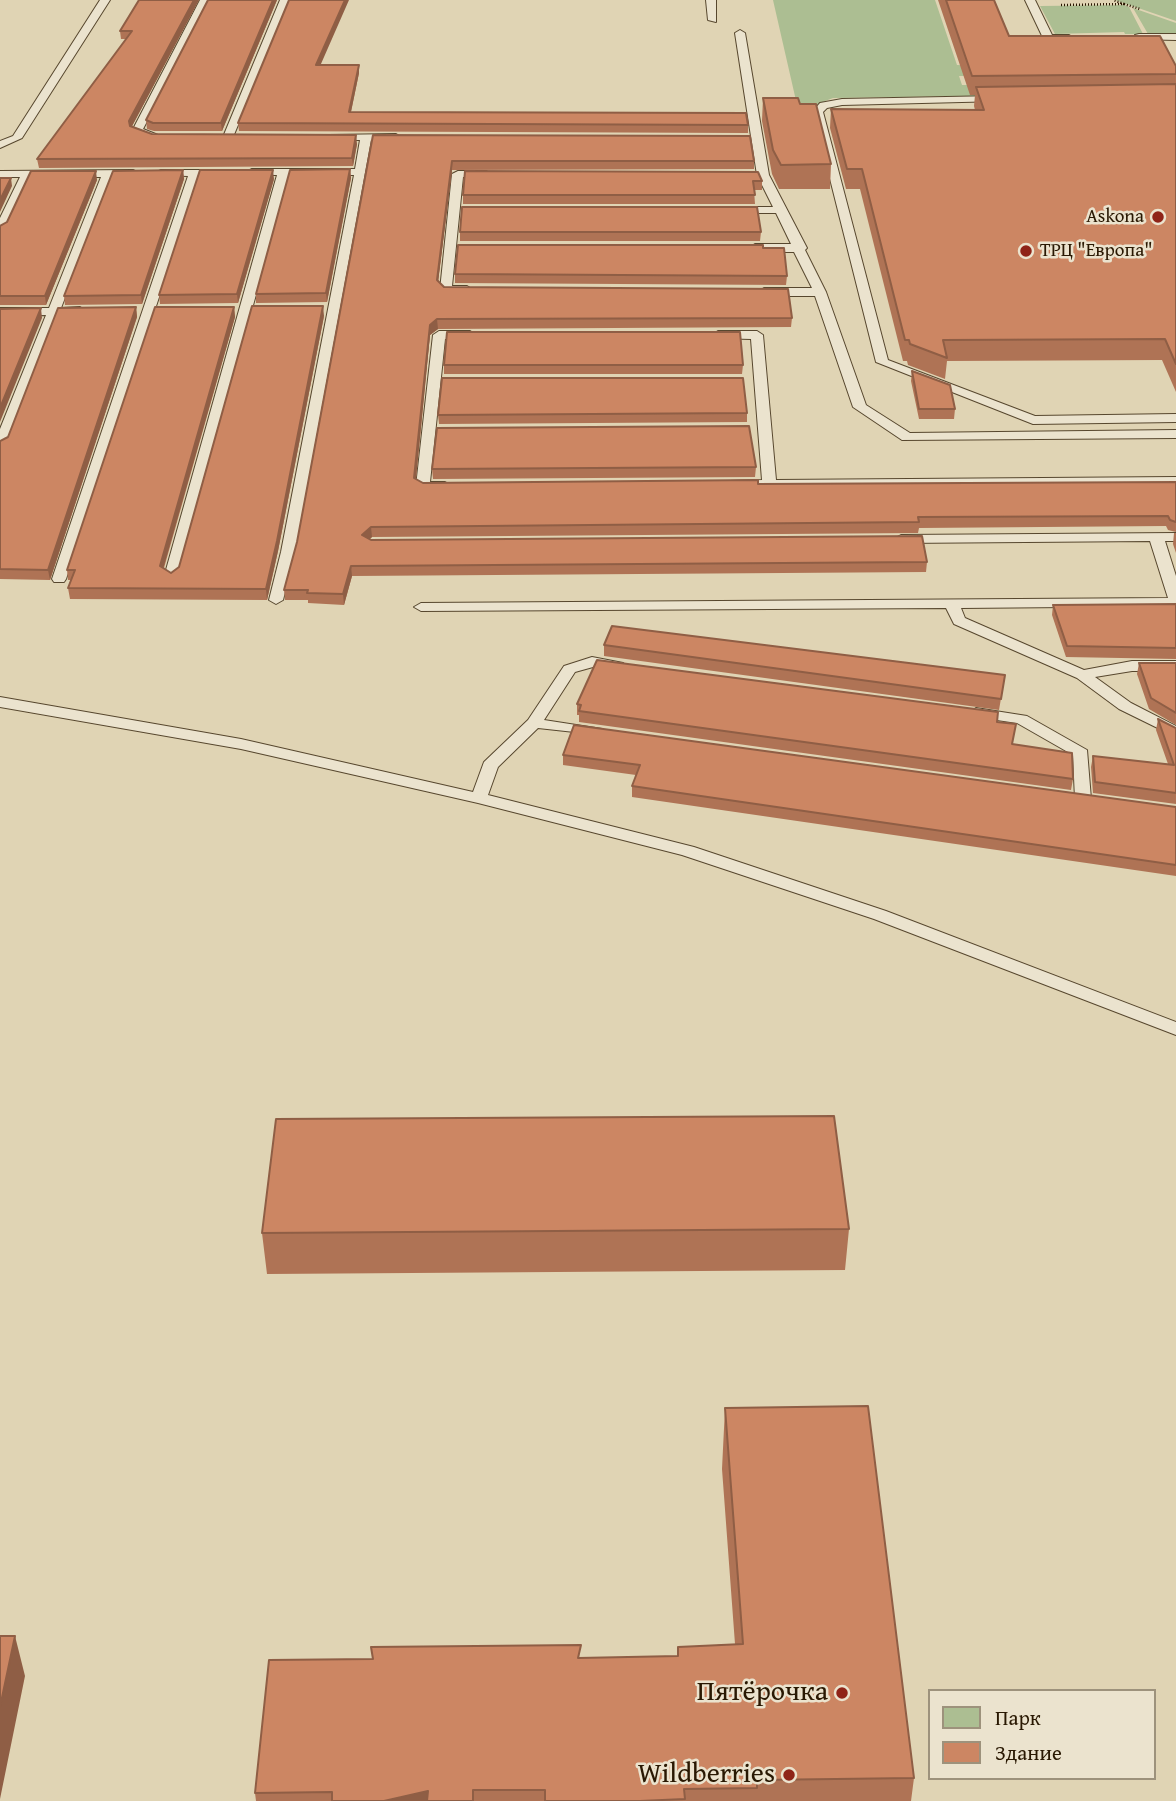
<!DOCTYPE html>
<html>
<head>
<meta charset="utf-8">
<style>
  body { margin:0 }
  #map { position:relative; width:1176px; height:1801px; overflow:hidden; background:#e0d4b4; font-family:"Gentium Book Plus",serif }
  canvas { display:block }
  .legend { position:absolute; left:928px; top:1689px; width:228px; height:91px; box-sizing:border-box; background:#ebe3ce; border:2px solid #9d927c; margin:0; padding:9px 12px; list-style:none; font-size:21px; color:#291802 }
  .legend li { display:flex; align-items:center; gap:14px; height:35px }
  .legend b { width:35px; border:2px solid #9d927c }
</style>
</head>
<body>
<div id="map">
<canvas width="1176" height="1801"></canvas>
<ul class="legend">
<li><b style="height:19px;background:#acbe92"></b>Парк</li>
<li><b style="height:19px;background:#cc8663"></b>Здание</li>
</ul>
</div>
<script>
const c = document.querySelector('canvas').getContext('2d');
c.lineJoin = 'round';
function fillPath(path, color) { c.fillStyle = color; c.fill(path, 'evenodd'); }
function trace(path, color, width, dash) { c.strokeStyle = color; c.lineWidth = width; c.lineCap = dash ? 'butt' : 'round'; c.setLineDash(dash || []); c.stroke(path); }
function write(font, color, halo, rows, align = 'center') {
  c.font = font + ' "Gentium Book Plus",serif'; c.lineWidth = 5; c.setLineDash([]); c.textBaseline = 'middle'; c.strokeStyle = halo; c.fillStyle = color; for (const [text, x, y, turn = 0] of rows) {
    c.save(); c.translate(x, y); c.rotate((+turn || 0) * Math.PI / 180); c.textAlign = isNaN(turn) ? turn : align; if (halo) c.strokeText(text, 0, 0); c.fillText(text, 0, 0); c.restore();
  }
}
fillPath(new Path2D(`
  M 773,0 L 935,0 L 957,65 L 1009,66 L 1043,76 L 959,76 L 962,85 L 1176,85 L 1176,93 L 833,98 L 815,105 L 805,140 Z
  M 1115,0 L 1176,0 L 1176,21 Z
  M 1124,5 L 1129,7 L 1143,34 L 1125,34 L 1124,32 L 1055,34 L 1040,6 Z
  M 1133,8 L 1176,23 L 1176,34 L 1148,34 Z`), '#acbe92');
const service = new Path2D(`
  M 100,0 L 110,0 L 22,138 L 0,148 L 0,141 L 13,136 Z
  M 200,0 L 210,0 L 143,129 L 163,137 L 158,140 L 133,133 L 132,131 Z
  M 280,0 L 290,0 L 233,137 L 224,139 L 223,137 Z
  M 706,0 L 716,0 L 716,22 L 708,20 Z
  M 1025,0 L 1035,0 L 1052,35 L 1069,35 L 1074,38 L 1073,40 L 1044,40 Z
  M 740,30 L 745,33 L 769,175 L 807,248 L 805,250 L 826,292 L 866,405 L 910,433 L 1176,430 L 1176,438 L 902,440 L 853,407 L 815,296 L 764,296 L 758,292 L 764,288 L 812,288 L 794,252 L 755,252 L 749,248 L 755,244 L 791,244 L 776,213 L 733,213 L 727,210 L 733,207 L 773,207 L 757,175 L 735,33 Z
  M 1139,34 L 1176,34 L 1176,40 L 1135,39 L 1135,35 Z
  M 998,96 L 1002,97 L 1002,101 L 842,105 L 827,108 L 823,112 L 888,360 L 1035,416 L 1176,414 L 1176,422 L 1033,424 L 876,362 L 813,111 L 820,103 L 842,99 Z
  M 329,135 L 396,134 L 401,137 L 396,140 L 371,140 L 295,552 L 283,600 L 276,604 L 269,600 L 281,552 L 354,175 L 289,175 L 178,577 L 171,581 L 166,580 L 164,577 L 277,175 L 252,175 L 246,172 L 252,169 L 355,169 L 360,140 L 333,140 L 328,137 Z
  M 133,170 L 139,173 L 137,175 L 112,176 L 61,308 L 80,307 L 86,311 L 80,315 L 58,315 L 7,446 L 0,450 L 0,429 L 46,315 L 0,316 L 0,308 L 49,308 L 101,177 L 31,177 L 6,230 L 0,233 L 0,218 L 20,177 L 0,177 L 0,171 Z
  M 161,170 L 220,170 L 226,173 L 220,176 L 199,176 L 66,579 L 64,582 L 54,582 L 52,579 L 188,176 L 157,175 L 155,173 Z
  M 458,171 L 486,171 L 492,174 L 486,177 L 463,177 L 452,286 L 467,286 L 473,290 C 466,296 447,296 440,290 L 452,174 Z
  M 439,331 L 470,331 L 476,335 L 470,339 L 445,339 L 430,482 L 445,482 L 452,486 C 444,493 424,493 416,486 L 433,335 Z
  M 718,331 L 757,331 L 763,335 L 776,480 L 1176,477 L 1176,485 L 730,487 L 730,481 L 762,480 L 751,339 L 714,338 L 712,335 Z
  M 1176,533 L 1176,541 L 1165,541 L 1176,576 L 1176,606 L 961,608 L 965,618 L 1084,670 L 1132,661 L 1176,661 L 1176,671 L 1132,671 L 1095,677 L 1131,703 L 1176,726 L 1176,737 L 1119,709 L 1077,678 L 954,624 L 946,608 L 421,611 L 414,607 L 421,603 L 1168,598 L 1150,541 L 901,543 L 894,539 L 901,535 Z
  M 592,657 L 623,663 L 626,666 L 618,671 L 593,667 L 575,672 L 544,720 L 602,729 L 604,732 L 602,735 L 538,728 L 498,767 L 488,795 L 694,847 L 886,911 L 1176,1022 L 1176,1035 L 874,919 L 682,855 L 478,803 L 241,749 L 0,707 L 0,697 L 241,739 L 473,792 L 484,762 L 528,720 L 564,666 Z
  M 976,708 L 1027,716 L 1087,750 L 1091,799 L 1089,803 L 1077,803 L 1075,799 L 1073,755 L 1017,723 L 970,716 L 968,713 Z`);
trace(service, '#57472e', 2);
trace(new Path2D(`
  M 1124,4 L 1140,9
  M 1061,5 L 1124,4 L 1113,0`), '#291802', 2.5, [1, 2]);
fillPath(service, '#ebe3ce');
fillPath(new Path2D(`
  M 199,0 L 132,126 L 152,134 L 357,144 L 353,166 L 39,168 L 37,159 L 126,39 L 121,39 L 120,31 Z
  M 208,0 L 277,0 L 222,131 L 154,131 L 147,129 L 146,120 Z
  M 938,0 L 994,0 L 1009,36 L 1176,66 L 1176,392 L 1162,360 L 947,361 L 945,379 L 908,365 L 907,361 L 903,361 L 860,189 L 846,189 L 830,128 L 831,109 L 975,110 L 974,106 L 975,95 L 970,95 Z
  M 320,65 L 359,73 L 351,112 L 748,125 L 748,133 L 239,131 L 238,123 Z
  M 763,98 L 800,104 L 831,164 L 830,189 L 779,189 L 772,174 L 762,121 Z
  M 373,135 L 754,161 L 754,169 L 452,170 L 438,282 L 444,287 L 792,318 L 791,327 L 438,329 L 430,335 L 416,479 L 423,483 L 758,484 L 1176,482 L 1176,532 L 1168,530 L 1166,526 L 919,528 L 918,533 L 372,537 L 370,539 L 371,540 L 927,562 L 926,572 L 352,576 L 344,605 L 308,603 L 308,600 L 285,600 L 284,590 L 297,542 Z
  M 350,169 L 351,178 L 327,302 L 256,303 L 256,294 Z
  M 183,170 L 184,179 L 142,304 L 65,305 L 64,296 Z
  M 274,179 L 238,303 L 160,304 L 159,295 Z
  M 97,180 L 46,305 L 0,305 L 0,226 Z
  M 762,181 L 762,190 L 754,190 L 755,204 L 463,204 L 463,195 Z
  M 460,232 L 761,232 L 760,241 L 460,241 Z
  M 763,248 L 787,276 L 786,285 L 455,283 L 455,274 Z
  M 136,307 L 137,317 L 50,580 L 0,579 L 0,441 L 8,437 Z
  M 234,307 L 235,317 L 164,568 L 171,573 L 179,567 L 324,316 L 278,551 L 267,600 L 70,599 L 68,588 L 71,580 L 68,580 L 67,570 Z
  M 444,365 L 743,365 L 742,374 L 444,374 Z
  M 912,371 L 955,409 L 954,419 L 919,419 L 911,381 Z
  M 747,413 L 747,422 L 439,424 L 438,415 Z
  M 756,467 L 755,477 L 433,479 L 432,469 Z
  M 1174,533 L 1176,533 L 1176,553 L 1173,544 Z
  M 1176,604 L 1176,659 L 1066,657 L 1052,615 L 1053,605 Z
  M 604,645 L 1005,675 L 999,710 L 604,656 Z
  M 1139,663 L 1176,663 L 1176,725 L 1149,709 L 1137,674 Z
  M 577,704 L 997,722 L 1012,744 L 1073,779 L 1071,790 L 579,722 L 579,715 L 577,715 Z
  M 1158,719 L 1176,728 L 1176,804 L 1093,793 L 1091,767 L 1093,756 L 1168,764 L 1156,730 Z
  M 563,755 L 1176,807 L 1176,876 L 632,797 L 632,786 L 636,775 L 563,765 Z
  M 849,1229 L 845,1270 L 267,1274 L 262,1233 Z
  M 725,1408 L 914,1778 L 911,1801 L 256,1801 L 255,1793 L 581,1658 L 677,1656 L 678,1647 L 735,1644 L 722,1469 Z`), '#af7355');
fillPath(new Path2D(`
  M 194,0 L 199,0 L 130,130 L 129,121 Z
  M 273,0 L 277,0 L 222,131 L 221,123 Z
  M 345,0 L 349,0 L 317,73 L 316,65 Z
  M 359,65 L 359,73 L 349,121 L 349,112 Z
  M 356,135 L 357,144 L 353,166 L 352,158 Z
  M 452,161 L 452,170 L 437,290 L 437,280 Z
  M 350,169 L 351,178 L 327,302 L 326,293 Z
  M 183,170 L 184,179 L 142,304 L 141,295 Z
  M 273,170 L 274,179 L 238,303 L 237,294 Z
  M 96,171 L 97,180 L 46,305 L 45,296 Z
  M 11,178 L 12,186 L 0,212 L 0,200 Z
  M 323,306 L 324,316 L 278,551 L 267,600 L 266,589 Z
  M 136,307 L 137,317 L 50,580 L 48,570 Z
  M 234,307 L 235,317 L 161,576 L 160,566 Z
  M 41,308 L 42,318 L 0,422 L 0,408 Z
  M 437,319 L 438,329 L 430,335 L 415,488 L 414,478 L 430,325 Z
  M 371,527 L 372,537 L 363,545 L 362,535 Z
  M 351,566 L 352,576 L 344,605 L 343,594 Z
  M 15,1636 L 25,1676 L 0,1799 L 0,1707 Z
  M 428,1791 L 428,1801 L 384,1801 Z`), '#8f5e45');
const building = new Path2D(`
  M 139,0 L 194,0 L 129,121 L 130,126 L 152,134 L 356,135 L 352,158 L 37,159 L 132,31 L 120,31 Z
  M 208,0 L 273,0 L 221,123 L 153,123 L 146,120 Z
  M 289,0 L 345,0 L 316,65 L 359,65 L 349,112 L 746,113 L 748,125 L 238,123 Z
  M 946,0 L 994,0 L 1009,36 L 1160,36 L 1176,66 L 1176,74 L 972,76 Z
  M 1176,84 L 1176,364 L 1165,339 L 943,340 L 947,358 L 910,344 L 909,340 L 905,340 L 862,169 L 847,169 L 831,109 L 984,110 L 976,87 Z
  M 763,98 L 798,98 L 800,104 L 816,104 L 831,164 L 781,165 L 773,150 Z
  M 373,135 L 750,136 L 754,161 L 452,161 L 437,280 L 444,287 L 788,289 L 792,318 L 437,319 L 430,325 L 414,478 L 423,483 L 758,480 L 758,484 L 1176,482 L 1176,522 L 1170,520 L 1168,516 L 918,517 L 919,522 L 371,527 L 362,535 L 371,540 L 922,536 L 927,562 L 351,566 L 343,594 L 307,593 L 308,590 L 284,590 L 297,542 Z
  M 350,169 L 326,293 L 256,294 L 290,170 Z
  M 183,170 L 141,295 L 64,296 L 113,171 Z
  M 200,170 L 273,170 L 237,294 L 159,295 Z
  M 31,171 L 96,171 L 45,296 L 0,296 L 0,226 L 7,222 Z
  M 465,171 L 758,172 L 762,181 L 753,181 L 755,195 L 463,195 Z
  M 0,178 L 11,178 L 0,200 Z
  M 462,207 L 757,207 L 761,232 L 460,232 Z
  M 458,245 L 763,245 L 763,248 L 784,248 L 787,276 L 455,274 Z
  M 252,306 L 323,306 L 277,541 L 266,589 L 68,588 L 75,570 L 67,570 L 155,307 L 234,307 L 160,566 L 171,573 L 179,567 Z
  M 136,307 L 48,570 L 0,569 L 0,441 L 8,437 L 58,308 Z
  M 41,308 L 0,408 L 0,309 Z
  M 447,332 L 740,332 L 743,365 L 444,365 Z
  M 912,371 L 950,385 L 955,409 L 919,409 Z
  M 442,378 L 743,378 L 747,413 L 438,415 Z
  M 749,426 L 756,467 L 432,469 L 437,428 Z
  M 1176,604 L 1176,648 L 1067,646 L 1053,605 Z
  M 612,626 L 1005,675 L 1001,699 L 604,645 Z
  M 597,660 L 998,712 L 997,722 L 1016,724 L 1012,744 L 1072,753 L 1073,779 L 579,711 L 581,705 L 577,704 Z
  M 1139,663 L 1176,663 L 1176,713 L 1151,698 Z
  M 1158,719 L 1176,728 L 1176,793 L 1095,782 L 1093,756 L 1174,765 Z
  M 574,725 L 1176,807 L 1176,865 L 632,786 L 640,765 L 563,755 Z
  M 834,1116 L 849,1229 L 262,1233 L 276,1119 Z
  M 868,1406 L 914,1778 L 757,1780 L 757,1788 L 684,1789 L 685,1799 L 640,1801 L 545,1801 L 545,1790 L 473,1790 L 473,1801 L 427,1801 L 428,1791 L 384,1801 L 332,1801 L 332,1792 L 255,1793 L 269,1660 L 373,1659 L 371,1647 L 581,1645 L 578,1658 L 678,1656 L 678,1647 L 743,1644 L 725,1408 Z
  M 0,1636 L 15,1636 L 0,1707 Z`);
fillPath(building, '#cc8663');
trace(building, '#8f5e45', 2);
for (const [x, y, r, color] of [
  [1158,217,7,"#8f2418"],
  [1026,251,7,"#8f2418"],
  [842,1693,7,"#8f2418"],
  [789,1775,7,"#8f2418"]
]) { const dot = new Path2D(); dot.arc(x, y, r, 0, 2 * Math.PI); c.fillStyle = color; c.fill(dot); trace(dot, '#ebe3ce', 2.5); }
write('19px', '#291802', '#ebe3ce', [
  ["Askona",1144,217],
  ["ТРЦ \"Европа\"",1040,251,"left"]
], 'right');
write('28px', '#291802', '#ebe3ce', [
  ["Пятёрочка",828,1693],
  ["Wildberries",775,1775]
], 'right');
</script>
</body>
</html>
